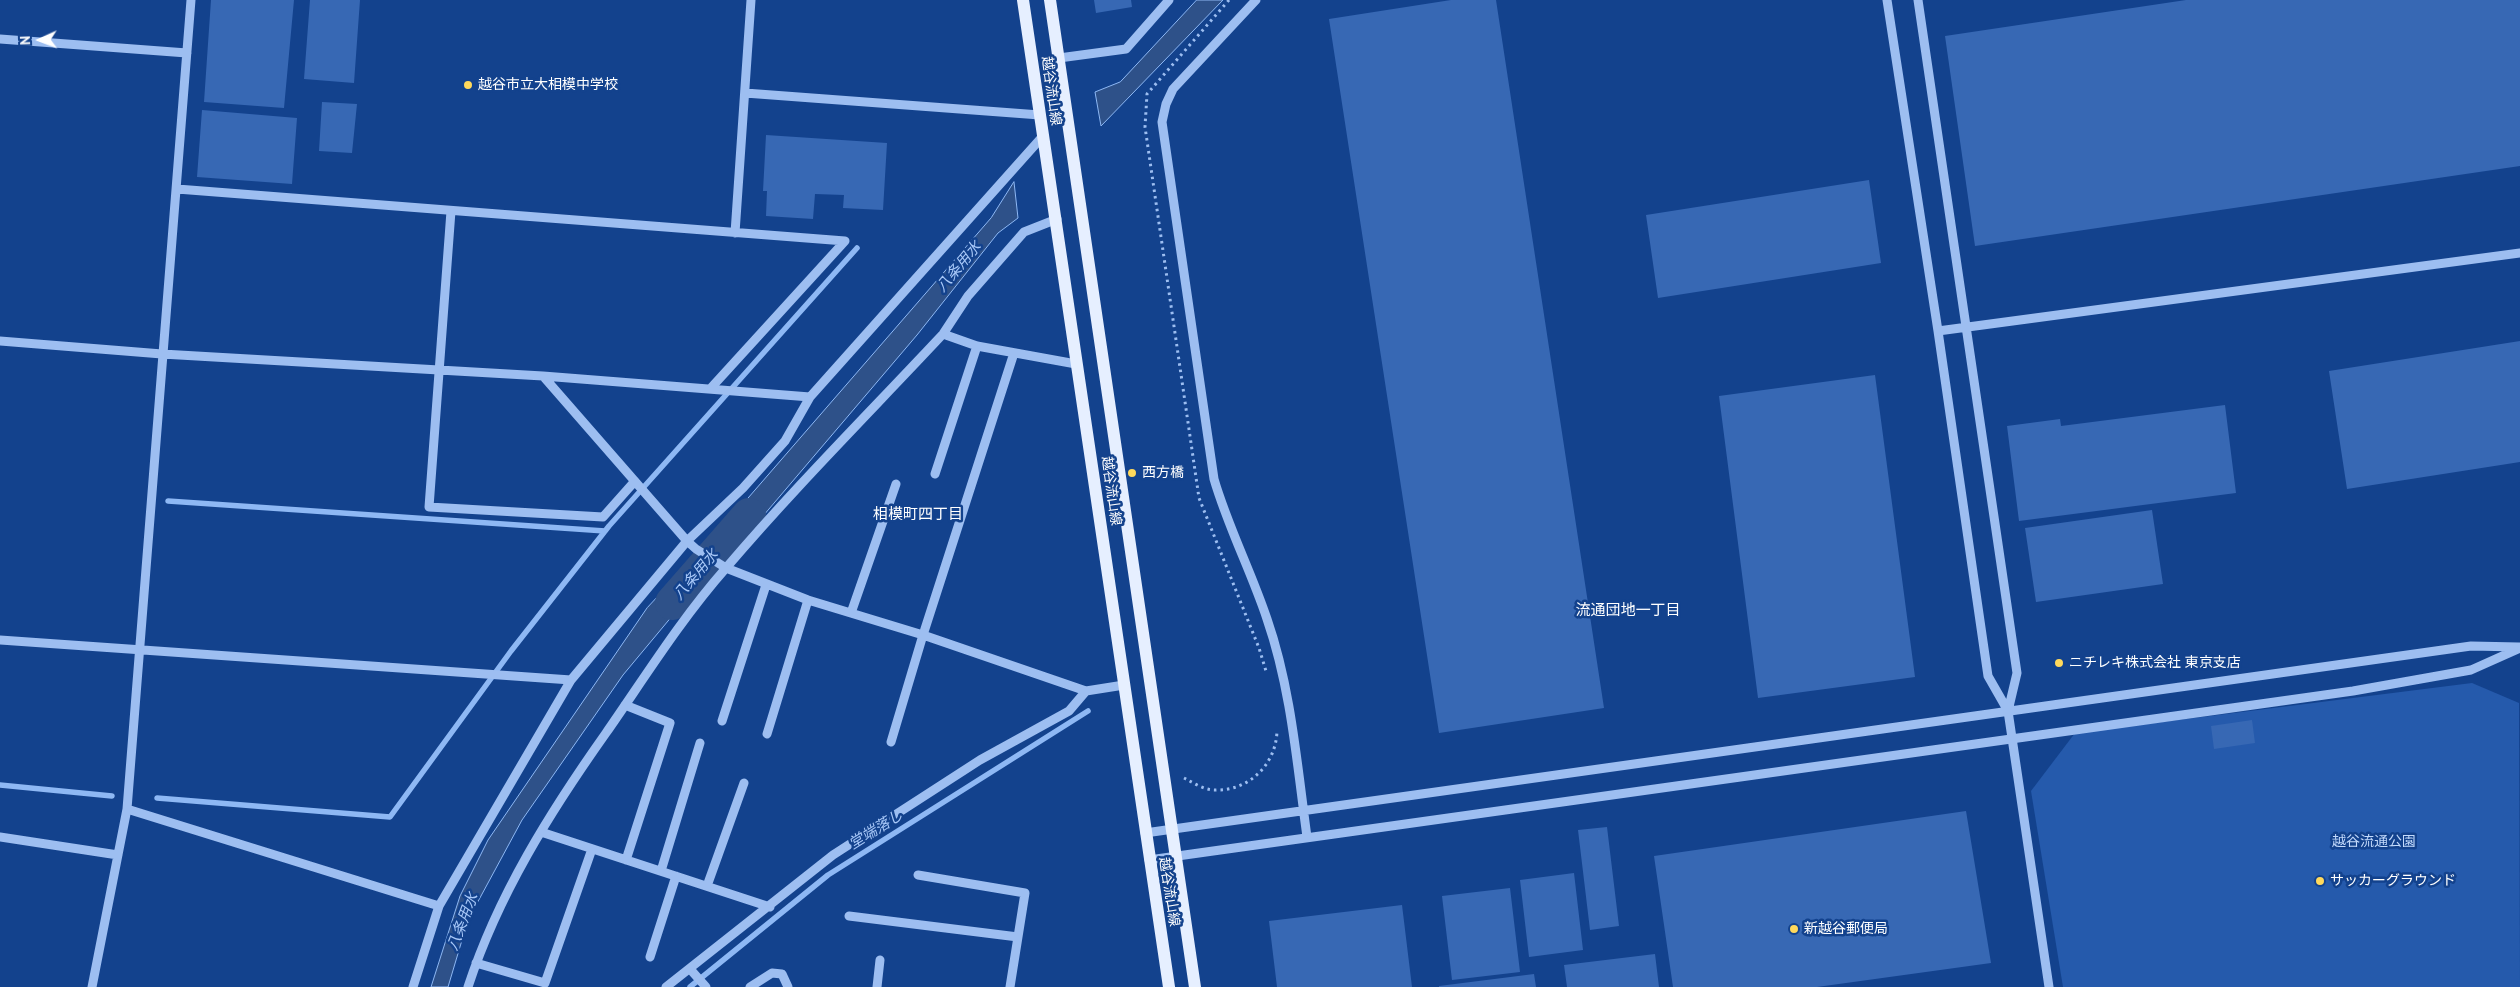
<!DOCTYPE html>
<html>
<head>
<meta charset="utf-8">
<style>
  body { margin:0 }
  #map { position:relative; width:2520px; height:987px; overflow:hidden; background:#13428d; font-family:"PT Sans",sans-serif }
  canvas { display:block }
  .north { position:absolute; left:15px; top:15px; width:50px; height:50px; -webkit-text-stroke:4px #13428d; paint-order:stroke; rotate:268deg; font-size:14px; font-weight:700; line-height:20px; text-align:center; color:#fff }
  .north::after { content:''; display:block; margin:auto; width:18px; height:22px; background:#fff; clip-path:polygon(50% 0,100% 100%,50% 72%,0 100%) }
</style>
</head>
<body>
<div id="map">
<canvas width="2520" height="987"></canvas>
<div class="north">N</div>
</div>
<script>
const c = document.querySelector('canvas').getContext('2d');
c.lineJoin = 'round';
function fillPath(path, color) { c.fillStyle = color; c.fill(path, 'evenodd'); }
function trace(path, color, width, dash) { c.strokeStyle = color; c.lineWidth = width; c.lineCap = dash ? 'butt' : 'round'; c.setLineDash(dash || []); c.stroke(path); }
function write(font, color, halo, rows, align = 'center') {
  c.font = font + ' "PT Sans","Noto Sans JP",sans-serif'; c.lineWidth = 5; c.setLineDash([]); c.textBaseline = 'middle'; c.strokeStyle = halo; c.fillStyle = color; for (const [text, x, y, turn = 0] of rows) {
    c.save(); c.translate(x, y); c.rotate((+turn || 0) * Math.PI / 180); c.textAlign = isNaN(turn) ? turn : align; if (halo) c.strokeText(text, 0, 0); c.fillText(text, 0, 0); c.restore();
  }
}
fillPath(new Path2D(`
  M 2472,683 L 2519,703 L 2520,987 L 2063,987 L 2031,791 L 2075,733 Z`), '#255aac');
const water = new Path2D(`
  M 1197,0 L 1223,0 L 1101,126 L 1095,92 L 1120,82 Z
  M 1014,182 L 1018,218 L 998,233 L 917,335 L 729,556 L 709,543 L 991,218 Z
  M 692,560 L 708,573 L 623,675 L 522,820 L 468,920 L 448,987 L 431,987 L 460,896 L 488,840 L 647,608 Z`);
fillPath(water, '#2e5189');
trace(water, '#8eb8f4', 1);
trace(new Path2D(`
  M 168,501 L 605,531
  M 0,785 L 112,796
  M 157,798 L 390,817 L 511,651 L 609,526 L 857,248
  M 690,987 L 828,875 L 1088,711`), '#8eb8f4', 5.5);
trace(new Path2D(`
  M 672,603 L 749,515`), '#2e5189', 34);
fillPath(new Path2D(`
  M 211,0 L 294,0 L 284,108 L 204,102 Z
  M 310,0 L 360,0 L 354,83 L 304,79 Z
  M 1094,0 L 1131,0 L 1132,7 L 1096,13 Z
  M 1451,0 L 1496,0 L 1604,708 L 1439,733 L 1329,19 Z
  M 2186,0 L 2520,0 L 2520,166 L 1975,246 L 1945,36 Z
  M 322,102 L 357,104 L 352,153 L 319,151 Z
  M 202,110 L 297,118 L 292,184 L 197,177 Z
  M 766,135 L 887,143 L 883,210 L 843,208 L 844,195 L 815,194 L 813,219 L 766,216 L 767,191 L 763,191 Z
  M 1869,180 L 1881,263 L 1658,298 L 1646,215 Z
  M 2520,341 L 2520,462 L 2347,489 L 2329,371 Z
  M 1875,375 L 1915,677 L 1758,698 L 1719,396 Z
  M 2225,405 L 2236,493 L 2019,521 L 2007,426 L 2060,419 L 2061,426 Z
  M 2152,510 L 2163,584 L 2036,602 L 2025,528 Z
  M 2252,720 L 2255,743 L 2214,749 L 2211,726 Z
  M 1966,811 L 1991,963 L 1817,987 L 1673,987 L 1654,856 Z
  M 1607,827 L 1619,926 L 1590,930 L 1578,830 Z
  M 1574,873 L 1583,950 L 1529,957 L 1520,880 Z
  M 1510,888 L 1520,972 L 1452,980 L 1442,896 Z
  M 1402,905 L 1412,987 L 1277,987 L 1269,921 Z
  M 1655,954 L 1659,987 L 1567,987 L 1564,965 Z
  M 1534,974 L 1536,987 L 1439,987 L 1439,986 Z`), '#3768b4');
trace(new Path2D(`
  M 1229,0 L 1147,94 L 1145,127 L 1199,498 L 1259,648 L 1266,671
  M 1184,778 C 1194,783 1205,791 1217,790 C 1250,790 1276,764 1277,731`), '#9dbef1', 3, [2.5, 4]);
trace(new Path2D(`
  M 1256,0 L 1173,89 L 1166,104 L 1162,122 L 1214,479 C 1228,527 1251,571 1267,619 C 1291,688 1297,764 1307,837
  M 1887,0 L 1938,331 L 1988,676 L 2008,711
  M 1918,0 L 2017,673 L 2008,711 L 2049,987
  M 0,39 L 187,53
  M 1059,58 L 1126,49 L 1169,0
  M 745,93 L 1040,115
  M 177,189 L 845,241 L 710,389
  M 451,211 L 429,507 L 603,517 L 635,481
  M 735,233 L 751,0
  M 1938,331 L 2520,253
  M 943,334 L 977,346 L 1076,364
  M 0,341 L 162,354 L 543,376 L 687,541 L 696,549 L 726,568 L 808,600 L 923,635 L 1086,691 L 1124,685
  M 543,376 L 810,397
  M 935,474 L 977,346
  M 851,613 L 896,484
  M 0,640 L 571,680
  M 625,705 L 670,723 L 626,860
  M 722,721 L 766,585
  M 767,734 L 808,600
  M 891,742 L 923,635 L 1014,353
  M 127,809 L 439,906
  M 541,832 L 770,907
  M 1145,833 L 2471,646 L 2519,647
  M 0,837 L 118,855
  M 1149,860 L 2353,691 L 2471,670 L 2520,648
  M 661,871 L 700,743
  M 918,875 L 1025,893 L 1010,987
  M 707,886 L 744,783
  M 849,916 L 1018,937
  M 650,957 L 676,876
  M 476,963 L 545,983 L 592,849
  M 690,969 L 706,987
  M 92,987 L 127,809 L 191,0
  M 413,987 L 439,906 L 571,680 L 687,541 L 743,488 L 785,441 L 810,397 L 1043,136
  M 468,987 C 498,895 550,812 606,733 C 645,677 681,619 726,568 C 795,487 871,411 943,334 L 968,296 L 1024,232 L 1057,219
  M 666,987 L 833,855 L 980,760 L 1069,711 L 1086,691
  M 750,987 L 772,973 L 782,974 L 788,987
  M 877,987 L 880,960`), '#9dbef1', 9);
trace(new Path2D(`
  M 1023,0 L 1169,987
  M 1050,0 L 1195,987`), '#e6efff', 12);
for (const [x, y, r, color] of [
  [468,85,5,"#ffd95c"],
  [1132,473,5,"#ffd95c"],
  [2059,663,5,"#ffd95c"],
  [2320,881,5,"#ffd95c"],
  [1794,929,5,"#ffd95c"]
]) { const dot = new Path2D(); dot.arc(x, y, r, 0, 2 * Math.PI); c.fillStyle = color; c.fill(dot); trace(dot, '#13428d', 2); }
write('14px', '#fff', '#13428d', [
  ["越谷市立大相模中学校",478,85],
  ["西方橋",1142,473],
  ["ニチレキ株式会社 東京支店",2069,663],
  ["サッカーグラウンド",2330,881],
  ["新越谷郵便局",1804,929]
], 'left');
write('14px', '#fff', '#13428d', [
  ["越谷流山線",1051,91,82],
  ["越谷流山線",1111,491,82],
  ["越谷流山線",1169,892,81]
]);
write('14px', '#c3dafc', '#13428d', [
  ["越谷流通公園",2374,842]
]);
write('italic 15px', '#a8c8f8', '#13428d', [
  ["八条用水",959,267,-50],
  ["八条用水",696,575,-50],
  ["堂端落し",876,830,-32],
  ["八条用水",463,922,-69]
]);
write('15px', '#fff', '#13428d', [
  ["相模町四丁目",918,515],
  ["流通団地一丁目",1628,611]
]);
</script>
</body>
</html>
